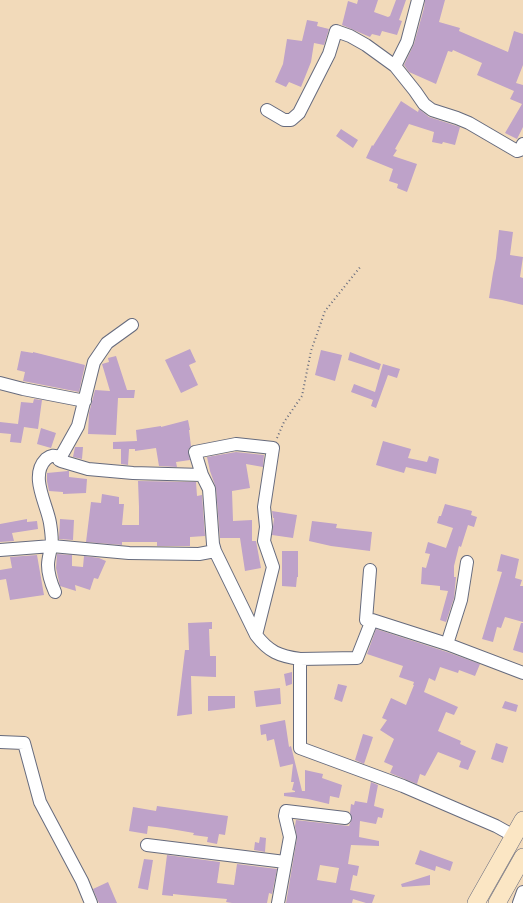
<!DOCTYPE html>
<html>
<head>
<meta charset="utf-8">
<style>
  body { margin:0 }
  canvas { display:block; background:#f2daba }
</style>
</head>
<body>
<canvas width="523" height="903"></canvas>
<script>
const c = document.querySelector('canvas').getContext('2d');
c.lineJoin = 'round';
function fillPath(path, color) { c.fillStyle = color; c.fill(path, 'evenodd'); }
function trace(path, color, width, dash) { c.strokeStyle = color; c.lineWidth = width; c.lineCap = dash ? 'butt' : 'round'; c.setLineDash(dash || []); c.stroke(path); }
fillPath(new Path2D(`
  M 358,0 L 378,0 L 374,12 L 388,17 L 390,16 L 396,0 L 406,0 L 399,20 L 402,21 L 397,35 L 382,31 L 380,36 L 372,34 L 370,37 L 342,25 L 348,1 L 357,4 Z
  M 425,0 L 445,0 L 439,22 L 460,28 L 459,31 L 508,52 L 514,31 L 523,34 L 523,65 L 516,83 L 523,85 L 523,127 L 517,139 L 505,133 L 522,104 L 510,99 L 514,91 L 477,75 L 482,63 L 453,50 L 452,52 L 448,51 L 436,84 L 409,72 L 404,65 L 414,44 L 424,8 Z
  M 307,20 L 318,22 L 317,26 L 329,29 L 324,45 L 314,43 L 311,62 L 301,87 L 289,82 L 286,87 L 275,82 L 283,64 L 287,39 L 302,41 Z
  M 401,101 L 418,112 L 419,109 L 429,117 L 460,127 L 455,145 L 443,142 L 442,144 L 432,142 L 434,132 L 409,124 L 395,149 L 397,150 L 393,156 L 417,164 L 407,192 L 397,188 L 398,184 L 389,181 L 393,169 L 366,158 L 372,145 L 373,146 Z
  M 341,129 L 358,140 L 353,148 L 336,136 Z
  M 499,230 L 513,232 L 510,255 L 523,257 L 520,277 L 523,278 L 523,305 L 502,300 L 489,298 L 493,273 L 496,258 Z
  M 190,349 L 196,362 L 189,365 L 198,385 L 181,393 L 165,360 Z
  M 321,350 L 342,355 L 335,381 L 315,375 Z
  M 21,351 L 33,353 L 33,352 L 85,365 L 79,392 L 23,381 L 25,372 L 17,370 Z
  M 350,352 L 381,364 L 379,370 L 348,360 Z
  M 116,356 L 127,390 L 135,390 L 134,398 L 118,398 L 116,435 L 88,434 L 89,413 L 95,390 L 110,391 L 102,364 L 109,362 L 108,358 Z
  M 383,364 L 400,369 L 397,378 L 388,375 L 376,408 L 371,406 L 373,400 L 351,392 L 354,384 L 375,392 Z
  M 34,399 L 42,400 L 38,429 L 24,427 L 21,443 L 10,442 L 11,434 L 0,433 L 0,422 L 18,424 L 21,402 L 33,403 Z
  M 188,420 L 190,430 L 189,430 L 191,446 L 188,450 L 190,460 L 176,462 L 177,467 L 159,466 L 156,448 L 135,451 L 135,449 L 129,449 L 128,465 L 121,464 L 121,449 L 113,449 L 113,442 L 137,441 L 136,430 L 161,426 L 161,427 Z
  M 41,428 L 56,433 L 51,448 L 37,444 Z
  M 383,441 L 411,449 L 408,458 L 427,462 L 429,456 L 439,459 L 436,474 L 406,467 L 404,473 L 376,465 Z
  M 75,447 L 83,447 L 82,459 L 73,457 Z
  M 236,452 L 264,455 L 263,467 L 246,464 L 250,488 L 232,491 L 233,521 L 252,520 L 252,541 L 256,541 L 261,568 L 245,571 L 240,538 L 220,538 L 216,488 L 210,471 L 207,457 Z
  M 68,471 L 69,471 L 69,477 L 87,479 L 86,493 L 63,494 L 63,492 L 49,491 L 47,481 L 47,473 Z
  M 138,481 L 196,482 L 197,496 L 202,495 L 205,536 L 190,537 L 190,546 L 157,546 L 157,542 L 122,542 L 122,545 L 86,542 L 91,502 L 101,503 L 102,494 L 119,497 L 119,504 L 124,504 L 122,525 L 139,525 L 139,507 Z
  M 445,504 L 472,511 L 471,515 L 477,517 L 474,527 L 468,525 L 461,547 L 459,546 L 454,566 L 454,577 L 456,577 L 454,598 L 446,622 L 440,620 L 448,591 L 440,590 L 440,586 L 421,584 L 422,567 L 426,568 L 430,554 L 425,553 L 428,542 L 446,548 L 453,528 L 437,523 L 439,516 L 441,516 Z
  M 272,511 L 297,515 L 293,538 L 272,535 L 274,518 L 273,518 Z
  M 27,519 L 27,522 L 37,521 L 38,529 L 12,533 L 14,541 L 0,542 L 0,524 Z
  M 60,519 L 74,520 L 73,540 L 59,539 Z
  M 312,521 L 337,524 L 336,528 L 372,532 L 370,551 L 331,546 L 309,541 Z
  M 282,551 L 298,551 L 298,577 L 297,577 L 296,587 L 282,586 Z
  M 57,554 L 72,555 L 72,566 L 83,567 L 84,556 L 99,558 L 106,561 L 98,579 L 94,578 L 90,590 L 75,585 L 76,591 L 60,586 L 56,568 Z
  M 501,554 L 519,559 L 515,578 L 522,580 L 520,586 L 523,586 L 523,622 L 505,617 L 501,628 L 497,627 L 493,642 L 482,639 L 502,572 L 497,571 Z
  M 37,555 L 44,595 L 10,600 L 6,579 L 0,580 L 0,570 L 12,568 L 10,557 Z
  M 212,622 L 212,629 L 209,629 L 210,656 L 216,656 L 216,677 L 191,676 L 192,714 L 177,716 L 185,650 L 189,650 L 188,623 Z
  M 521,623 L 523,623 L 523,653 L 513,650 Z
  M 376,629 L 447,652 L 480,664 L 475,676 L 459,670 L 458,673 L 440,667 L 435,681 L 429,678 L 424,692 L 458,707 L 454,715 L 446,712 L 438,731 L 461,741 L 460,744 L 476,751 L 468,770 L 459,767 L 461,761 L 438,752 L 425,776 L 420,774 L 417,784 L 390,773 L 393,766 L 384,762 L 394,739 L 380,730 L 387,720 L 382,718 L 391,698 L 406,705 L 414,685 L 413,685 L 414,682 L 399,677 L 403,666 L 367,654 Z
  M 292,672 L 292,684 L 286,686 L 284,674 Z
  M 338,684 L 347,686 L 342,702 L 334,699 Z
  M 280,688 L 281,704 L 256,707 L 254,691 Z
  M 208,696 L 235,696 L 235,708 L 208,711 Z
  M 505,701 L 518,705 L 516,712 L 502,708 Z
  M 285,720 L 289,747 L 291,746 L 302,791 L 305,791 L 305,770 L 323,774 L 322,778 L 342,785 L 339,798 L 330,796 L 329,804 L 308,799 L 284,796 L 284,793 L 295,792 L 295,791 L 292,790 L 294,782 L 291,782 L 293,764 L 280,767 L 274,739 L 267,741 L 266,734 L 261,735 L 260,725 Z
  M 363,734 L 373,737 L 364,764 L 355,760 Z
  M 496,743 L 508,747 L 503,763 L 491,759 Z
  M 371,782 L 378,785 L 374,806 L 384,809 L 382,818 L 378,817 L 376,824 L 360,821 L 359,837 L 379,841 L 379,846 L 351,845 L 348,864 L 359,866 L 357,876 L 353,875 L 350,890 L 375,895 L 372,903 L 366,903 L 353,899 L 352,903 L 286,903 L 297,838 L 295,826 L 296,820 L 349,826 L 352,818 L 350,813 L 351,804 L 354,805 L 355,801 L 367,803 ZM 320,865 L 339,868 L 336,883 L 317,880 Z
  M 157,806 L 228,816 L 225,835 L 219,834 L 217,844 L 207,842 L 208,837 L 193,835 L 194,833 L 165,828 L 148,826 L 147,834 L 129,831 L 133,807 L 156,811 Z
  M 260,837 L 266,838 L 265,852 L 254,850 L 255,842 L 259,843 Z
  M 420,850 L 453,862 L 450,871 L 436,866 L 435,871 L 415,864 Z
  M 167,855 L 220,862 L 217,883 L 234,885 L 237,864 L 277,869 L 272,894 L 269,893 L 267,903 L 232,903 L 226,902 L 227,899 L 182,895 L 173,894 L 173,896 L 162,895 Z
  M 144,859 L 153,860 L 148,890 L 138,888 Z
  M 430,875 L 430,885 L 402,887 L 401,884 Z
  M 108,882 L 117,903 L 99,903 L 98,901 L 93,889 Z`), '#bea2c9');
const minor = new Path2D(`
  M 395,66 L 407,42 L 418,0
  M 267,110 L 284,120 L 291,120 L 299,113 L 329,54 L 336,31 L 350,36 L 366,45 L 395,66 L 415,91 L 424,104 L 432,110 L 457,118 L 469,123 L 517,151 L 520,150 L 523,144
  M 132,325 L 107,343 L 94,362 L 78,426 L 59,460 L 61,461 L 88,469 L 133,473 L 202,475 L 209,489 L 213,544 L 215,551 L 256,635 C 269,652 279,656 300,659 L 300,748 L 403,786 L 496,826 L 514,836
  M 0,383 L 23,389 L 85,401
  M 202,475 L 195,452 L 236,444 L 273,448 L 264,507 L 266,527 L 264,541 L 273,567 L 256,635
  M 0,550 L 52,546 L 129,553 L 199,554 L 215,551
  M 370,570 L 366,620 L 372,620 L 447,644 L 523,673
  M 55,592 C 51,583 48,574 48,565 C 48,559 50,553 51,547 C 53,541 51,530 50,523 C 47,504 29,476 46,459 C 51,455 54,455 60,457
  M 447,644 L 461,600 L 467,562
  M 300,659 L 357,658 L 372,620
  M 0,742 L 24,743 L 40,802 L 82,881 L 91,903
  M 147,845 L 285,862
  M 278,903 L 290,837 L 285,816 L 286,811 L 345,818
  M 519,903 L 523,892`);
const secondary = new Path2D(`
  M 476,903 L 523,820
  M 497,903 L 523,857`);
trace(minor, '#666b7e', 14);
trace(secondary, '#666b7e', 18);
trace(new Path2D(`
  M 277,438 L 284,422 L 302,396 L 311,351 L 325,311 L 361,266`), '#666b7e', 2, [1, 3]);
trace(minor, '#fff', 12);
trace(secondary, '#fbe6c4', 17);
</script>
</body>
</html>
